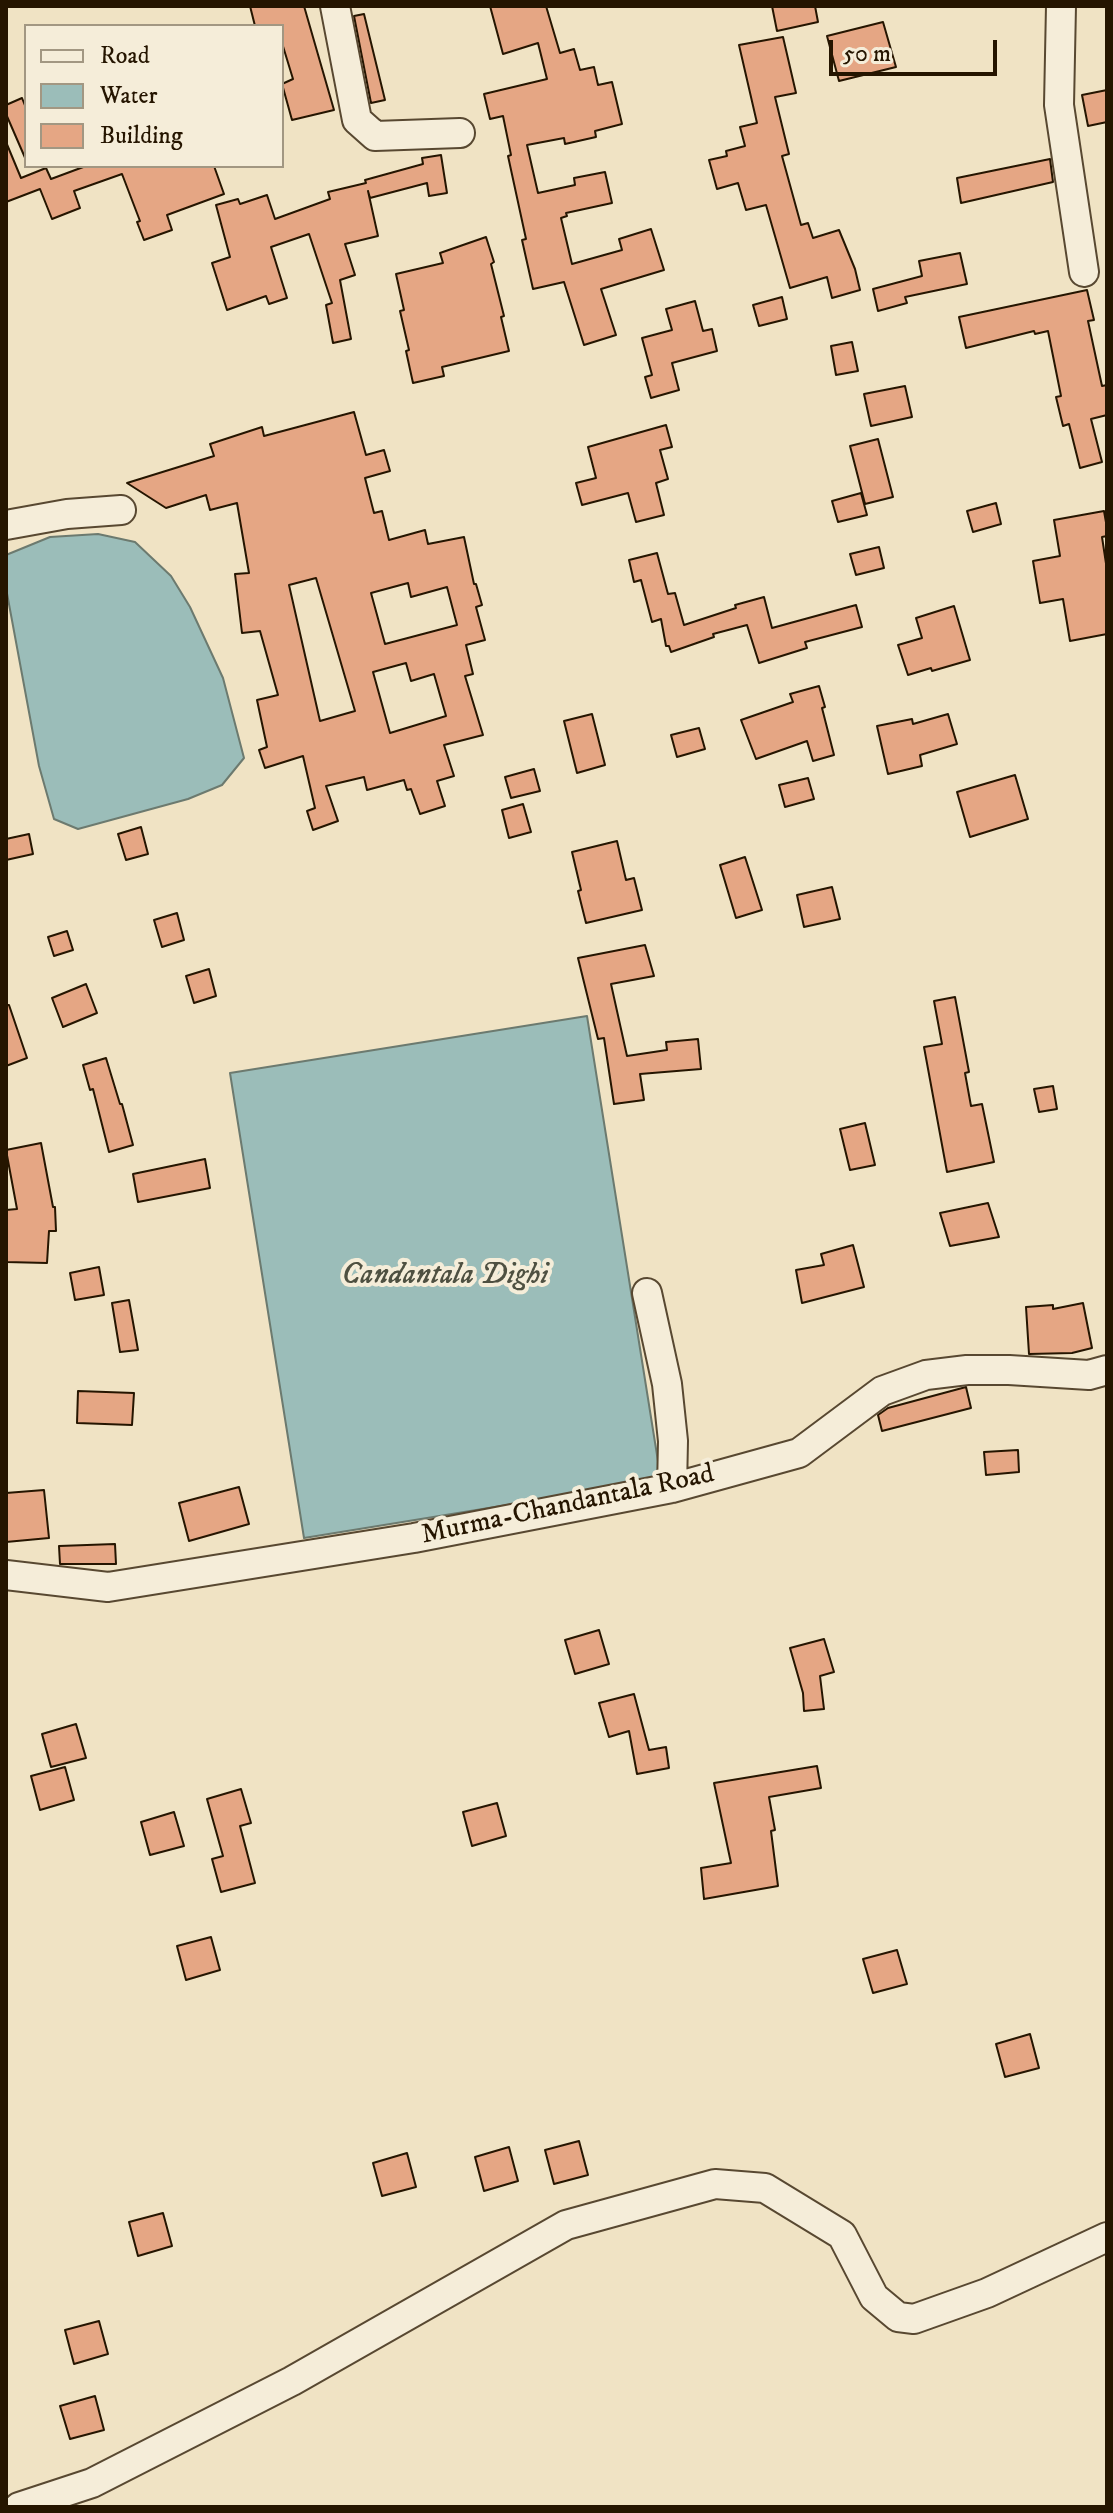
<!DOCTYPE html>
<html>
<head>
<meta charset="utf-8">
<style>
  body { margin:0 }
  #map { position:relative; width:1113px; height:2513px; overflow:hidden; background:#f0e3c4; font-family:"IM FELL DW Pica",serif }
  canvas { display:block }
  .frame { position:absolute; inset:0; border:8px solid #251500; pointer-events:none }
  .legend { position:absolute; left:24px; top:24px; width:260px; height:144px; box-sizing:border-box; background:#f5edd9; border:2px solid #a29782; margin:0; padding:10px 14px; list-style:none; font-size:24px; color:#251500 }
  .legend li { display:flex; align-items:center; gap:16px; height:40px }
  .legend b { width:40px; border:2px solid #a29782 }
  .scale { position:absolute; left:829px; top:40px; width:168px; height:36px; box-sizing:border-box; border:4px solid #251500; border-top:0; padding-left:10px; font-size:24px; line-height:28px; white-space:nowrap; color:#251500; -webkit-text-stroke:6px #f5edd9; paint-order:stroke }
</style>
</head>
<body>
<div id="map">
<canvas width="1113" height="2513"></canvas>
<div class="frame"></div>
<ul class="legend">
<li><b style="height:10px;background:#f5edd9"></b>Road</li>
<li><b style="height:22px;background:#9bbdb9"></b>Water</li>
<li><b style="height:22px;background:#e5a684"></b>Building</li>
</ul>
<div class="scale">50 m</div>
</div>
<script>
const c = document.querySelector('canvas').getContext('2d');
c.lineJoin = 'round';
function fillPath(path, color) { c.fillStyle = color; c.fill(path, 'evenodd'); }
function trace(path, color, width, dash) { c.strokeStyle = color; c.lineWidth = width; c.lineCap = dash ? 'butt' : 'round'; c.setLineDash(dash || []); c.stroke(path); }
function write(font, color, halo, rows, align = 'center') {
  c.font = font + ' "IM FELL DW Pica",serif'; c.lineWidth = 8; c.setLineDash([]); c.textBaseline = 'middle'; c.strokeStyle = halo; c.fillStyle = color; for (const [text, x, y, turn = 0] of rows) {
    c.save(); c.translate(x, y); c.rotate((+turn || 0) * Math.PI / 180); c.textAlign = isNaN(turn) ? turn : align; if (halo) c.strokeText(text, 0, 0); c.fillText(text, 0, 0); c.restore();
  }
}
const water = new Path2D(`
  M 98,534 L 135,542 L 171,576 L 190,607 L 223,678 L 244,758 L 222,785 L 188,799 L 78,829 L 54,819 L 39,766 L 6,588 L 6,555 L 50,537 Z
  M 587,1016 L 661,1480 L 304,1538 L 230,1073 Z`);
fillPath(water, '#9bbdb9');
trace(water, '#6c7a6f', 2);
const building = new Path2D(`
  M 250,6 L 304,6 L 334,110 L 292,120 L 282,84 L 293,79 L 282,43 L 282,26 L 255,26 Z
  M 490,6 L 546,6 L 560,53 L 574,49 L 580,70 L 594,67 L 598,85 L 612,82 L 622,124 L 595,131 L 596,137 L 565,144 L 564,138 L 527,145 L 538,193 L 575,185 L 574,178 L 605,172 L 612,203 L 566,213 L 567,216 L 561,218 L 572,264 L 622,250 L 619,239 L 651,229 L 664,270 L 601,289 L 616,335 L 584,345 L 564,282 L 533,289 L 522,240 L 526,239 L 508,156 L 511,155 L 503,116 L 490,119 L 484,94 L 547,79 L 538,43 L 503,54 Z
  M 772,6 L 815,6 L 818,22 L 777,31 Z
  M 364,14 L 385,100 L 371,103 L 354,16 Z
  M 883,22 L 896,67 L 839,81 L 827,36 Z
  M 783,37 L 796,93 L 775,97 L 789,154 L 782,156 L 801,225 L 808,223 L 813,238 L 839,230 L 855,269 L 860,290 L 832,298 L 827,277 L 790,288 L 766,205 L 746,210 L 738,183 L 717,189 L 709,160 L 727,156 L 726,151 L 745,146 L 740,127 L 757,123 L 739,45 Z
  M 1107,90 L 1107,122 L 1088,126 L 1082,95 Z
  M 22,98 L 26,108 L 26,160 L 6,114 L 6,105 Z
  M 6,142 L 21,178 L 46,168 L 51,179 L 86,166 L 214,166 L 224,194 L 167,215 L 172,230 L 144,240 L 137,222 L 140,221 L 122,174 L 74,191 L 80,208 L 52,219 L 40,189 L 6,202 Z
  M 441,155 L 447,193 L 429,196 L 427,183 L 370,198 L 368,191 L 378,236 L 345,244 L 355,275 L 340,280 L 351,339 L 333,343 L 326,305 L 332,303 L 309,234 L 271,247 L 287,298 L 269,304 L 266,296 L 227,310 L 212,263 L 230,257 L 216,205 L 238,199 L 240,204 L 267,195 L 275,219 L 330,199 L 328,192 L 366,183 L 365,180 L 423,164 L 422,158 Z
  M 1050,159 L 1053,182 L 961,203 L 957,178 Z
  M 486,237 L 494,262 L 491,264 L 504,316 L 501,317 L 509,351 L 442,367 L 444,376 L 413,383 L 406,351 L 409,350 L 400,311 L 404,310 L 396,274 L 443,263 L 440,253 Z
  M 960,253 L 967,284 L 905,297 L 907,303 L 878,311 L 873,289 L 922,276 L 919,261 Z
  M 1087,290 L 1094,320 L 1088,321 L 1102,386 L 1107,385 L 1107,415 L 1091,419 L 1102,462 L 1080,468 L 1069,424 L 1063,426 L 1056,397 L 1061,396 L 1048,331 L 1035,334 L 1034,331 L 966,348 L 959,317 Z
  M 782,297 L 787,319 L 759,326 L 753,305 Z
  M 695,301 L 703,331 L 712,329 L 717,351 L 672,363 L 679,390 L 651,398 L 645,377 L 652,375 L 642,338 L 672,330 L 666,309 Z
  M 852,342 L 858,371 L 836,375 L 831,346 Z
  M 905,386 L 912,417 L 871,426 L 864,394 Z
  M 354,412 L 366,455 L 384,450 L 390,471 L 365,478 L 374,513 L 382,511 L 389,540 L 425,530 L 428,544 L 464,537 L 474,584 L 476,584 L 482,605 L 476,607 L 485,640 L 466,645 L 473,674 L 465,676 L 483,735 L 444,745 L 454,776 L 437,781 L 445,806 L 420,814 L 411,789 L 407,790 L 404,780 L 367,790 L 364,777 L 326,786 L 338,821 L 313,830 L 307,811 L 315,808 L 303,756 L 265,768 L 259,750 L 267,747 L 257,700 L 278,695 L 260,631 L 242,633 L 235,574 L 249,573 L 237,503 L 210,510 L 206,495 L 166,508 L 127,483 L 214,456 L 210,444 L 262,427 L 264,436 ZM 316,578 L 355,711 L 320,721 L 289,585 ZM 408,583 L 411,597 L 447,587 L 457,625 L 385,644 L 371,593 ZM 406,663 L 411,681 L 434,674 L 446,716 L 390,733 L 373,672 Z
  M 666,425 L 672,447 L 660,450 L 668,479 L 656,483 L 664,515 L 636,522 L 628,493 L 582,505 L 576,483 L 596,478 L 588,447 Z
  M 878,439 L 893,497 L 865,504 L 850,446 Z
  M 861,493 L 867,515 L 838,522 L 832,501 Z
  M 996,503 L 1001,524 L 973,532 L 967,511 Z
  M 1104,511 L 1107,528 L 1107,536 L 1102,537 L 1107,570 L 1107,634 L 1070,641 L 1063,599 L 1040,603 L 1033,561 L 1060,556 L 1054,520 Z
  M 879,547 L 884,568 L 856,575 L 850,554 Z
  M 657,553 L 668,594 L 675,593 L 684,625 L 736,608 L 735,605 L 764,597 L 772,628 L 856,605 L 862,627 L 805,642 L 807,648 L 759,663 L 747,625 L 713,634 L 714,637 L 671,652 L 669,646 L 666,646 L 661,619 L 652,622 L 641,580 L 634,582 L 629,560 Z
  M 954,606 L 970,660 L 932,671 L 931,668 L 908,675 L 898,645 L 922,638 L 916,618 Z
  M 819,686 L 825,707 L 822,708 L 834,755 L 813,761 L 807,741 L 756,759 L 741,720 L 793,702 L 790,694 Z
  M 592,714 L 605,765 L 577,773 L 564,721 Z
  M 948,714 L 957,744 L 920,755 L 922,766 L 888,774 L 877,726 L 912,719 L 913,724 Z
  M 699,728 L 705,749 L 677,757 L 671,735 Z
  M 534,769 L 540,791 L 511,798 L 505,777 Z
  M 1015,775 L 1028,819 L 970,837 L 957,792 Z
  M 808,778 L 814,799 L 785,807 L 779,785 Z
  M 523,804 L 531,832 L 509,838 L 502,810 Z
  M 141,827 L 148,854 L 126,860 L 118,834 Z
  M 29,834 L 33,854 L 6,860 L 6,839 Z
  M 617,841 L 626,880 L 634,878 L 642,910 L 586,923 L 578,891 L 581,890 L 572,852 Z
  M 745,857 L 762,910 L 736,918 L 720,865 Z
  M 832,887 L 840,919 L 804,927 L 797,895 Z
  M 177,913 L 184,940 L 162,947 L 154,920 Z
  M 67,931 L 73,950 L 54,956 L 48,937 Z
  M 645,945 L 654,976 L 611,984 L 627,1056 L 667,1050 L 666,1042 L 698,1039 L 701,1069 L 640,1074 L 644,1100 L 614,1104 L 604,1038 L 598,1039 L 578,958 Z
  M 209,969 L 216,996 L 194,1003 L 186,976 Z
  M 86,984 L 97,1013 L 63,1027 L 52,998 Z
  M 955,997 L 969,1072 L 965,1073 L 971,1106 L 982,1104 L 994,1162 L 947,1172 L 924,1047 L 942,1044 L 934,1001 Z
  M 6,1005 L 9,1005 L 27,1058 L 6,1066 Z
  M 106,1058 L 120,1104 L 122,1104 L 133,1145 L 109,1152 L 93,1089 L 90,1090 L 83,1065 Z
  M 1053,1086 L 1057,1109 L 1039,1112 L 1034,1089 Z
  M 865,1123 L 875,1165 L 850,1170 L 840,1129 Z
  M 41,1143 L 53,1207 L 55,1207 L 56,1231 L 49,1231 L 47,1263 L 6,1262 L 6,1210 L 17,1209 L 6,1150 Z
  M 205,1159 L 210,1188 L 138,1202 L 133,1174 Z
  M 988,1203 L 999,1237 L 950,1246 L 940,1213 Z
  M 853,1245 L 864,1287 L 802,1303 L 796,1270 L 824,1265 L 821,1254 Z
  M 99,1267 L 104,1295 L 75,1300 L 70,1273 Z
  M 129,1300 L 138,1350 L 120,1352 L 112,1303 Z
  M 1083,1303 L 1092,1348 L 1072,1353 L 1029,1354 L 1026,1307 L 1053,1305 L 1053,1309 Z
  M 966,1387 L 971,1408 L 882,1431 L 878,1415 L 888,1408 Z
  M 78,1391 L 134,1393 L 132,1425 L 77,1423 Z
  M 1018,1450 L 1019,1472 L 986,1475 L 984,1452 Z
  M 239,1487 L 249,1524 L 189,1541 L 179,1503 Z
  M 44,1490 L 49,1538 L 6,1542 L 6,1493 Z
  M 115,1544 L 116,1564 L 60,1564 L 59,1546 Z
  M 599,1630 L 609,1664 L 575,1674 L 565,1640 Z
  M 824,1639 L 834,1672 L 820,1676 L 824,1709 L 804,1711 L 803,1693 L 790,1648 Z
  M 634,1694 L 649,1750 L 666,1747 L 669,1768 L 637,1774 L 629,1731 L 609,1737 L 599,1703 Z
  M 76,1724 L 86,1758 L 51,1767 L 42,1734 Z
  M 817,1766 L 821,1788 L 769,1797 L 775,1830 L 771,1831 L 778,1886 L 704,1899 L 701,1868 L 731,1863 L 714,1783 Z
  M 65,1767 L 74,1800 L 40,1810 L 31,1776 Z
  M 241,1789 L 251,1823 L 240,1826 L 255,1883 L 221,1892 L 212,1859 L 223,1856 L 207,1799 Z
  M 497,1803 L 506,1836 L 472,1846 L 463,1812 Z
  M 174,1812 L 184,1846 L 150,1855 L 141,1822 Z
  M 211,1937 L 220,1970 L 186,1980 L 177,1946 Z
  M 897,1950 L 907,1984 L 873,1993 L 863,1959 Z
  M 1030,2034 L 1039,2068 L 1005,2077 L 996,2044 Z
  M 579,2141 L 588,2175 L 554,2184 L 545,2150 Z
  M 509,2147 L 518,2181 L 484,2191 L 475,2157 Z
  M 407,2153 L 416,2187 L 382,2196 L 373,2163 Z
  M 163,2213 L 172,2246 L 138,2256 L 129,2222 Z
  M 99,2321 L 108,2354 L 74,2364 L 65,2330 Z
  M 95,2396 L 104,2430 L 70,2439 L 60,2406 Z`);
fillPath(building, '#e5a684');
trace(building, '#251500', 2);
const minor = new Path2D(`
  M 335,6 L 357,120 L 375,136 L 460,133
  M 1061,6 L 1059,105 L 1084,272
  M 6,525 L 67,514 L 121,510
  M 647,1293 L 667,1384 L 673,1441 L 672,1488
  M 6,1575 L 108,1587 L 414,1538 L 672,1488 L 799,1453 L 882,1391 L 926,1375 L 967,1370 L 1009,1370 L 1089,1375 L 1107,1370
  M 19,2507 L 92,2483 L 292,2381 L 566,2225 L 715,2184 L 765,2188 L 842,2235 L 874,2297 L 898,2317 L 914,2319 L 987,2293 L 1107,2237`);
trace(minor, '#584831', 32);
trace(minor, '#f5edd9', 28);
write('28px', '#251500', '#f5edd9', [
  ["Murma-Chandantala Road",568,1506,-12]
]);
write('italic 30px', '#4e5041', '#f5edd9', [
  ["Candantala Dighi",445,1277]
]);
</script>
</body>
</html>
